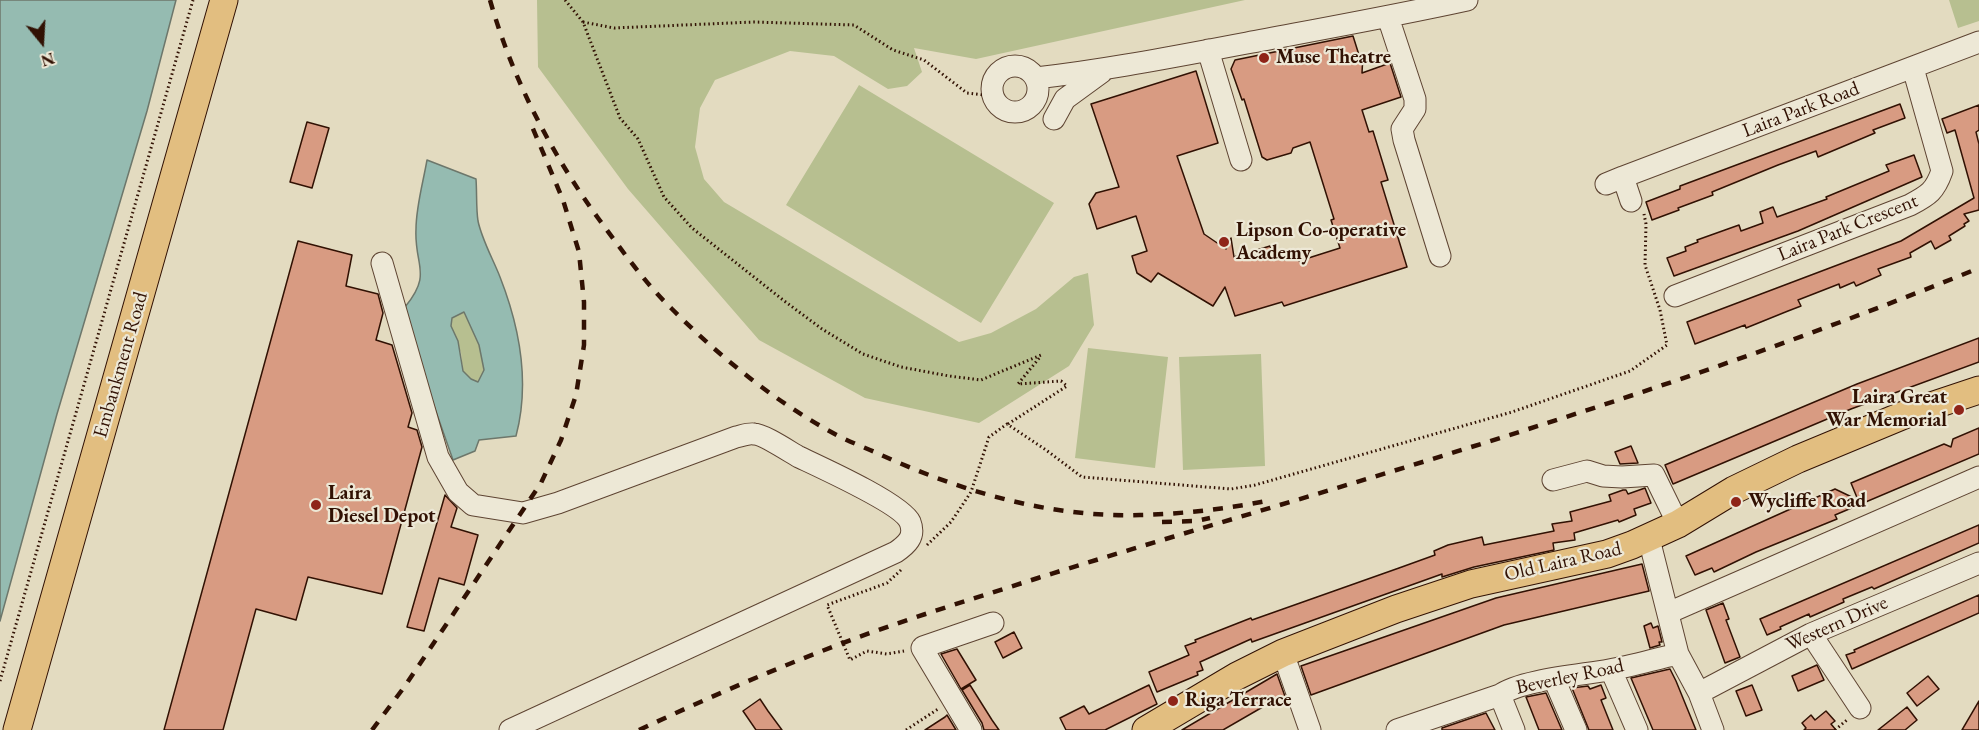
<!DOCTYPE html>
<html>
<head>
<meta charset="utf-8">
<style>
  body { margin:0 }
  #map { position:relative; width:1979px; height:730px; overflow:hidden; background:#e3dbc0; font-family:"EB Garamond",serif }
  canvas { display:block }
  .north { position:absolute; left:12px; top:12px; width:60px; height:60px; -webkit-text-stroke:4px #ede8d6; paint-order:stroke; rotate:162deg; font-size:16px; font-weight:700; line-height:24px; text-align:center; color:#311103 }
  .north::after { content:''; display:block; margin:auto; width:21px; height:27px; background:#311103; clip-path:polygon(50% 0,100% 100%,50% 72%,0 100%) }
</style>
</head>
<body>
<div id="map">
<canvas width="1979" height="730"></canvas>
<div class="north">N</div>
</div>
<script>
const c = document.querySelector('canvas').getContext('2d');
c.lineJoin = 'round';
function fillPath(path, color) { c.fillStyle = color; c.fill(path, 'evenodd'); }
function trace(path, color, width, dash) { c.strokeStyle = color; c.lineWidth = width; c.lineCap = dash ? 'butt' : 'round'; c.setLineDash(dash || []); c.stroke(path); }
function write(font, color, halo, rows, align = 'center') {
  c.font = font + ' "EB Garamond",serif'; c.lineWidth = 4.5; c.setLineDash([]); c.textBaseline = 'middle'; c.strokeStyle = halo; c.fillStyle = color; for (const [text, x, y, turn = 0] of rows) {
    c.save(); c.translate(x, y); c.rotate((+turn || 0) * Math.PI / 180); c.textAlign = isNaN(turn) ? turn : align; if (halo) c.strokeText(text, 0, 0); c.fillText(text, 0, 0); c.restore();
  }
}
fillPath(new Path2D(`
  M 537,0 L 1245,0 L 976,59 L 914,48 L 922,72 L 907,86 L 888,89 L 834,56 L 790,51 L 715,80 L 700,108 L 695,147 L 704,179 L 724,202 L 959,342 L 991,333 L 1036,309 L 1074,277 L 1088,273 L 1094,325 L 1069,366 L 979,423 L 865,398 L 759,340 L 628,189 L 538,67 Z
  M 1949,0 L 1979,0 L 1979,21 L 1958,28 Z
  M 859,85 L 1054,203 L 981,323 L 786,205 Z
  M 464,312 L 479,345 L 484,371 L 478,382 L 471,379 L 463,371 L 461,353 L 451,326 L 452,318 Z
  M 1088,348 L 1168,357 L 1155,468 L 1075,458 Z
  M 1261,354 L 1265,466 L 1183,470 L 1179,357 Z`), '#b7bf90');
const water = new Path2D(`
  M 0,0 L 176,0 L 147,111 L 57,414 L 0,621 Z
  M 427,160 L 476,179 C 477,192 476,208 478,221 C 482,240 493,259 500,277 C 520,328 530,383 516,436 L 479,440 L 475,451 L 453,460 L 427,386 L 405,307 C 433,273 414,266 416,229 C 416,207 423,183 427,160 ZM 464,312 L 479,345 L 484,370 L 478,382 L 471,379 L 463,371 L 458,341 L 451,326 L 452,318 Z`);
fillPath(water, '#95bbb1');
trace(water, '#6d776b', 1.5);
const building = new Path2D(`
  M 1353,36 L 1359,55 L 1363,54 L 1362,73 L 1390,63 L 1401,97 L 1362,110 L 1369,132 L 1373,131 L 1388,180 L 1381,182 L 1407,267 L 1284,306 L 1282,302 L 1235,316 L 1225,287 L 1213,306 L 1158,273 L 1151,282 L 1137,273 L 1132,256 L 1147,251 L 1136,216 L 1097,229 L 1089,204 L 1096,193 L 1119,187 L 1091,104 L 1196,71 L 1218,143 L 1177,156 L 1204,234 L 1226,249 L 1231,238 L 1234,257 L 1270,246 L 1273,256 L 1281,254 L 1284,260 L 1297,256 L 1299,261 L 1340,248 L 1331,220 L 1334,219 L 1310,142 L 1293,148 L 1291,153 L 1267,160 L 1262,157 L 1244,99 L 1242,100 L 1231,69 L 1235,60 Z
  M 1900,104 L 1905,118 L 1873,130 L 1875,133 L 1818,157 L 1816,151 L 1778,165 L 1712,192 L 1713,195 L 1678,208 L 1679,210 L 1652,220 L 1646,202 L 1680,189 L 1680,186 Z
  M 1979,105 L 1979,130 L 1976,132 L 1979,144 L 1979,210 L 1964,214 L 1969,221 L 1964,224 L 1965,226 L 1949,236 L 1951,240 L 1935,249 L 1931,241 L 1910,253 L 1911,257 L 1878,269 L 1881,275 L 1856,286 L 1854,282 L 1840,288 L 1839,284 L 1798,300 L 1801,306 L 1788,311 L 1746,328 L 1745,325 L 1695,344 L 1687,322 L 1901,241 L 1974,198 L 1955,130 L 1947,133 L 1942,119 Z
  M 307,122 L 329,128 L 312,188 L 290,182 Z
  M 1914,155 L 1922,177 L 1798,231 L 1674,276 L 1667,258 L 1686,251 L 1685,247 L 1698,242 L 1697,240 L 1739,225 L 1741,231 L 1763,223 L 1760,212 L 1773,207 L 1777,217 L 1827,199 L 1826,197 L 1889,171 L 1886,165 Z
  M 298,241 L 352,255 L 346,286 L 378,294 L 383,313 L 376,340 L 392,345 L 412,413 L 408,427 L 417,430 L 422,447 L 382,594 L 308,577 L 296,620 L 256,609 L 223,730 L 164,730 Z
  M 1979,338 L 1979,362 L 1851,409 L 1673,484 L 1665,465 L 1857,384 Z
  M 1979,428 L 1979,454 L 1835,515 L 1837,519 L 1756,552 L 1714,572 L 1712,568 L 1695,575 L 1686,556 L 1835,489 L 1858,500 L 1851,483 L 1944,444 L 1951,447 L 1953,439 Z
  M 1631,446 L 1638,463 L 1620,464 L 1615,452 Z
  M 1645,488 L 1651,503 L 1634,509 L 1636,515 L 1619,522 L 1618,520 L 1574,533 L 1575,540 L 1553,543 L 1554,550 L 1474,567 L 1442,577 L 1442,574 L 1252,642 L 1251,639 L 1200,662 L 1203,670 L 1197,672 L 1198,675 L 1157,692 L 1149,672 L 1189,655 L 1185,646 L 1196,642 L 1195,640 L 1251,618 L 1252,620 L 1399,568 L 1435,555 L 1434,551 L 1448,545 L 1482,537 L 1484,545 L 1554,531 L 1552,524 L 1572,521 L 1570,512 L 1611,501 L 1609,495 L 1623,490 L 1626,490 L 1628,494 Z
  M 445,495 L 457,508 L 451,527 L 478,535 L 464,585 L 439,578 L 424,631 L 407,627 Z
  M 1979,525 L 1979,543 L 1874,589 L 1872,587 L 1843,599 L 1844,602 L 1810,617 L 1809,614 L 1780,627 L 1781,629 L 1767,635 L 1760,619 Z
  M 1642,564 L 1649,591 L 1504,625 L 1311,695 L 1301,666 L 1496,598 Z
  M 1979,595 L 1979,613 L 1852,669 L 1846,655 L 1855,652 L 1854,650 Z
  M 1723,603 L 1729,619 L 1726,620 L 1740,657 L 1725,663 L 1706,610 Z
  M 1651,623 L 1653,628 L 1658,626 L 1662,642 L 1659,642 L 1660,645 L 1650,648 L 1644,626 Z
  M 1014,632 L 1022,648 L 1003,658 L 995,642 Z
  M 957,649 L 976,680 L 961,689 L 941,654 Z
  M 1817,665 L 1824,680 L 1798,691 L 1792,676 Z
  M 1670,669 L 1676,681 L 1696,730 L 1653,730 L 1631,678 Z
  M 1277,674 L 1287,702 L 1283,704 L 1280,697 L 1223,730 L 1182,730 Z
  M 1928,676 L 1939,689 L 1917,706 L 1907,693 Z
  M 970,685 L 992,720 L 999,730 L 984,730 L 982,723 L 962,690 Z
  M 1149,685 L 1157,704 L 1105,730 L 1066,730 L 1060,718 L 1084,706 L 1089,714 Z
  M 1601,685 L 1606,698 L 1601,700 L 1613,730 L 1589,730 L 1572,688 L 1588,686 L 1590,689 Z
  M 1752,685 L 1762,710 L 1746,716 L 1736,691 Z
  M 1546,693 L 1562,730 L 1539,730 L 1526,697 Z
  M 760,699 L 768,711 L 782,730 L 756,730 L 743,711 Z
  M 1979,701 L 1979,730 L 1962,730 Z
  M 1907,707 L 1917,720 L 1905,730 L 1878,730 Z
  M 1826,711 L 1835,721 L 1831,724 L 1836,730 L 1804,730 L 1806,728 L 1802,723 L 1811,715 L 1815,720 Z
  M 1486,713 L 1495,730 L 1442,730 L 1442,728 Z
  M 947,715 L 956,730 L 925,730 L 945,717 Z`);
fillPath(building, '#d89b82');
trace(building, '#311103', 1.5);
const minor = new Path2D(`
  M 1388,17 L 1415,99 L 1415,109 L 1402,129 L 1404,140 L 1440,256
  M 1208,50 L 1241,160
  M992 89a23 23 0 1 1 46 0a23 23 0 1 1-46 0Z
  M 1036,78 C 1107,70 1177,56 1247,43 C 1321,29 1394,16 1467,0
  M 1054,119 L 1065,99 L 1102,72
  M 1606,184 L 1623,177
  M 1631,201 L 1623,177 L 1979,42
  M 382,263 L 438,457 L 458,492 L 473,505 L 523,513 L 558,503 L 736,437 C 741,436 749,433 754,434 C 763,434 790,452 799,457 C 820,467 902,504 910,522 C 916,537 906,545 896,552 L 510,730
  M 1675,296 L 1910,205 C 1929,195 1935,191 1942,171 L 1913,68
  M 1553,480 L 1587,471 L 1603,476 L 1622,477 L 1654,475 L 1678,524
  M 1649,539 L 1678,654 L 1699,693 L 1713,730
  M 1668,613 L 1979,477
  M 1811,634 L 1860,708
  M 923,647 L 993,623
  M 922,648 L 971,730
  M 1283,653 L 1310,730
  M 1611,670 L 1637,730
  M 1554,679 L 1576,730
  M 1699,693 L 1811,634 L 1979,563
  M 1500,695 L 1514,730
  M 1397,730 L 1500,695 C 1520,680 1582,675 1609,670 C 1632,666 1655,659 1678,654`);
const major = new Path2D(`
  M 17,730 L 224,0
  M 1146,730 L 1237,676 L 1283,653 L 1396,609 L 1471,584 L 1607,554 L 1632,545 L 1678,524 L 1734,490 L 1798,459 L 1904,415 L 1979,390`);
trace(minor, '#5e4432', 23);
trace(major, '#311103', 29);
trace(new Path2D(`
  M 565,0 L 583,22 L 620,118 L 638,139 L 664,197 L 692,228 L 783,300 L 822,329 L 863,354 L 901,367 L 949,376 L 981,380 L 1041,355
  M 583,22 L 614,28 L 754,22 L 854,25 L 893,50 L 924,60 L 967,93 L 992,96
  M 1008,424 L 1067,386 L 1061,381 L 1018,384 L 1040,357
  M 927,545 L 951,522 L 971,492 L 989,437 L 1007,424 L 1046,450 L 1082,477 L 1231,489 L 1255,485 L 1512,412 L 1630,371 L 1667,345 L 1660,310 L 1645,265 L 1646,224 L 1644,214
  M 901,570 L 887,583 L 827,605 L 850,660 L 867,651 L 887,654 L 904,651
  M 0,681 L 193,0
  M 906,730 L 938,709
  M 1835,730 L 1848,719`), '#311103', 3, [1.5, 3]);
trace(minor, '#ede8d6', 21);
trace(major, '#e2be80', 27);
trace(new Path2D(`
  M 490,0 C 512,78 551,153 598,218 C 621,249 644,282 672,309 C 719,356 774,401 833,433 C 847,441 864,447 879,454 C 960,491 1050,518 1140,515 C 1182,514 1225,509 1266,501
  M 1162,522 L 1196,521 L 1210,518
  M 372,730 L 405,686 L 541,483 L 561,440 L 576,395 L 584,345 L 584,302 L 579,252 L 563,200 L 531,124
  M 639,730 C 699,702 760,675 822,651 C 893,623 966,601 1038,578 C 1156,541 1275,507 1393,471 C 1591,411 1788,346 1979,268`), '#311103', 4.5, [10, 10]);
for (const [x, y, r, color] of [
  [1264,58,6,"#8f2418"],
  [1224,242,6,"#8f2418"],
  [1959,410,6,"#8f2418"],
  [1736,502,6,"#8f2418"],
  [316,505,6,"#8f2418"],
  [1173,701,6,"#8f2418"]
]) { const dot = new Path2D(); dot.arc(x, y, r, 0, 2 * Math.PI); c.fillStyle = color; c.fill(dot); trace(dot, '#ede8d6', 2); }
write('bold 20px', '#311103', '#ede8d6', [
  ["Muse Theatre",1276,58],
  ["Lipson Co-operative",1236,231],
  ["Academy",1236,254],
  ["Laira Great",1947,398,"right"],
  ["War Memorial",1947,421,"right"],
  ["Laira",328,494],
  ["Diesel Depot",328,517],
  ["Wycliffe Road",1748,502],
  ["Riga Terrace",1185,701]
], 'left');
write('20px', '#311103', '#ede8d6', [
  ["Laira Park Road",1801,110,-21],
  ["Laira Park Crescent",1848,228,-22],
  ["Embankment Road",121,365,-74],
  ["Old Laira Road",1563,562,-13],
  ["Western Drive",1837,624,-24],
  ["Beverley Road",1570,677,-12]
]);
</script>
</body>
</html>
